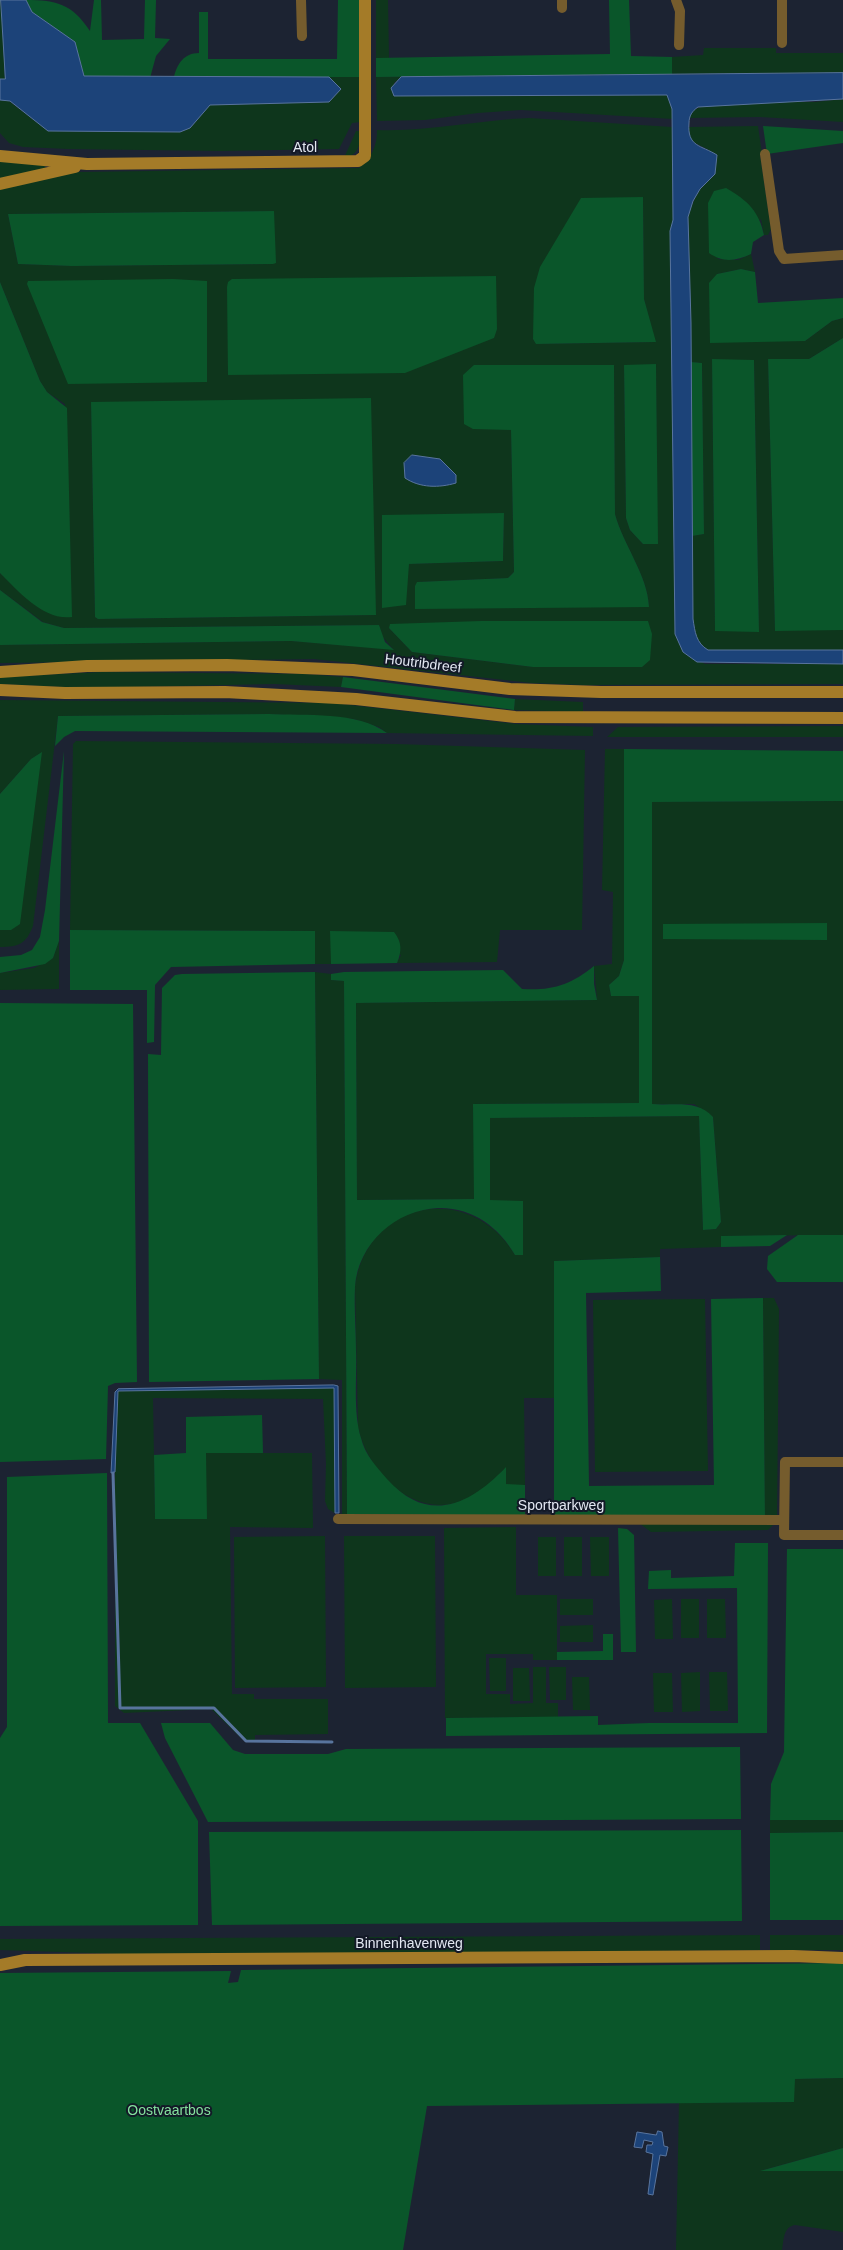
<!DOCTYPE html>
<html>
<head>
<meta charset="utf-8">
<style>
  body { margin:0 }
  canvas { display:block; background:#1c2332 }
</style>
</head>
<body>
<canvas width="843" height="2250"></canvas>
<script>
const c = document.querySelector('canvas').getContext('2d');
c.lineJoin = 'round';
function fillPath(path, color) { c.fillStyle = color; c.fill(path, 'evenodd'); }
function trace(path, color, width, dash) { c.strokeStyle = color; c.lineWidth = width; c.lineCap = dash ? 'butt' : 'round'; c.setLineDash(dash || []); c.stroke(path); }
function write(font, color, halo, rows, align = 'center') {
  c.font = font + ' Helvetica,sans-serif'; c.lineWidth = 4; c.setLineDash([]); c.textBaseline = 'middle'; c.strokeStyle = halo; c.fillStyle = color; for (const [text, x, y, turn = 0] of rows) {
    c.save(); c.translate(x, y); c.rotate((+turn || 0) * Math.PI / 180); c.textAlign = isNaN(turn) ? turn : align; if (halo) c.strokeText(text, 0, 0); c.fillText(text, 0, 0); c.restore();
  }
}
fillPath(new Path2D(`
  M 0,0 L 1,0 L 5,79 L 0,79 Z
  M 376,0 L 388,0 L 389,58 L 376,58 Z
  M 704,48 L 776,48 L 776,53 L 843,53 L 843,73 L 672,74 L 672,57 L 703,55 Z
  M 329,77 L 359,77 L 361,122 L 352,123 L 339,149 L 221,151 L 68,149 L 23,147 L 9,143 L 0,133 L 0,100 L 9,101 L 48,131 L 180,132 L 190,128 L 210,105 L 328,102 L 341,89 Z
  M 376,77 L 401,77 L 394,83 L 394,96 L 667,95 L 672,109 L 673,119 L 521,110 L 478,113 L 425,120 L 377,121 Z
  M 843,99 L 843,122 L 760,117 L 689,118 L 694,110 L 703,106 L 755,102 L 815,102 Z
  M 529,118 L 672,127 L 673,220 L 670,231 L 675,634 L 683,652 L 705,664 L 843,664 L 843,684 L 584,685 L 532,683 L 314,659 L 0,663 L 0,645 L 291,641 L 393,649 L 382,636 L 379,625 L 64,628 L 43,622 L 0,590 L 0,573 L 38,607 L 65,404 L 47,392 L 40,381 L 0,282 L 0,189 L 57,174 L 79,172 L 359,168 C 372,156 377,147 377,130 C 428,132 478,120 529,118 ZM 643,197 L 644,299 L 655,342 L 537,344 L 533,339 ZM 274,211 L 273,264 L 72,266 L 18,264 L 8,214 ZM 614,365 L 615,514 C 623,545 648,575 649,607 L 418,582 L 508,578 L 514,572 L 511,429 L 473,429 ZM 624,365 L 656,365 L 657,544 L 643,544 L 630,530 L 626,518 ZM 91,402 L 376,615 L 98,619 L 95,617 ZM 504,513 L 503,561 L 409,564 ZM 389,628 L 533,667 L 412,652 Z
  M 758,126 L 762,154 L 760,155 L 771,229 L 768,235 L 764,235 L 761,219 L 717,259 L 738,260 L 751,254 L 755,272 L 741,269 L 717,274 L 805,341 L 832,321 L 843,318 L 843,338 L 809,359 L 768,359 L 775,630 L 843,630 L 843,650 L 708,650 C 703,647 700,645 697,639 C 687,617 692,562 692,536 L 704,534 L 702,363 L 691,362 L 688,217 C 693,200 700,185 715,174 L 709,150 L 693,142 L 687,132 L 689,127 ZM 712,360 L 754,360 L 759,631 L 715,630 Z
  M 356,131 L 361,131 C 360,145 359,155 344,158 Z
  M 0,161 L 45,165 L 45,168 L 0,180 Z
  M 102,672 L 305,674 L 343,677 L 341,687 L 274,684 L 84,688 L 0,684 L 0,677 Z
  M 515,699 L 583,702 L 583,712 L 514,710 Z
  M 0,700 L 333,703 L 516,724 L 593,727 L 593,736 L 387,733 L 379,727 L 354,719 L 269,714 L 58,716 L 33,926 C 26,944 19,947 0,947 L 0,930 L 11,930 L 41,753 L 31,759 L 0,794 Z
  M 843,726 L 843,737 L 607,737 L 618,727 Z
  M 76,741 L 396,744 L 585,750 L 582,930 L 500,930 L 497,962 L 397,963 L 401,955 L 331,931 L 331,964 L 315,964 L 315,931 L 70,930 L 73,744 Z
  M 605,749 L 624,749 L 624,960 L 619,976 L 609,985 L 611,996 L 639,996 L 639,1103 L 474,1104 L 475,1199 L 357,1200 L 356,1003 L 597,1000 L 594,966 L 612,964 L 613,892 L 602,890 Z
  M 843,801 L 843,1235 L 722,1236 L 721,1247 L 660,1249 L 660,1257 L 554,1261 L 554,1398 L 524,1398 L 525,1485 L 506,1485 L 506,1468 C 494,1479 483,1493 467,1499 C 416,1522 368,1474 358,1427 L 355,1286 C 367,1199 471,1181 515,1255 L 523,1255 L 523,1201 L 490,1201 L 489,1118 L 699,1116 L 703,1230 L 716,1229 L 721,1222 L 713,1117 L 694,1104 L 652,1104 L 652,802 Z
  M 59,941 L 59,989 L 0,990 L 0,973 L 34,968 L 53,958 Z
  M 315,972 L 331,974 L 331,980 L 344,981 L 347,1514 L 342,1514 L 342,1380 L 319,1379 Z
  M 763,1298 L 774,1298 L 779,1309 L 777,1521 L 768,1530 L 651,1532 L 639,1523 L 765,1521 Z
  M 705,1299 L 708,1471 L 595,1472 L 593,1300 Z
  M 334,1388 L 335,1513 L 328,1509 L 325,1501 L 326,1464 L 323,1399 L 153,1398 L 155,1519 L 206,1453 L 312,1453 L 313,1528 L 230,1527 L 232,1694 L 254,1694 L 254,1699 L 328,1699 L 328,1734 L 255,1735 L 255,1741 L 243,1740 L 211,1709 L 124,1713 L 115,1706 L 115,1472 L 118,1391 Z
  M 516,1527 L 516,1595 L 557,1595 L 557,1660 L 533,1660 L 533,1654 L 486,1654 L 486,1694 L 510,1694 L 510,1704 L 533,1703 L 533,1667 L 546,1667 L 546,1703 L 558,1703 L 558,1717 L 445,1718 L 444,1528 Z
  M 325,1536 L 326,1687 L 235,1688 L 234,1537 Z
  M 344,1536 L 435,1536 L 436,1687 L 345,1688 Z
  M 538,1537 L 556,1537 L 556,1576 L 538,1576 Z
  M 564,1537 L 582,1537 L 582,1576 L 564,1576 Z
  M 590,1537 L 609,1537 L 609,1576 L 591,1576 Z
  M 560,1599 L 593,1599 L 593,1615 L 560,1615 Z
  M 672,1599 L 673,1639 L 655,1639 L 654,1600 Z
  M 681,1599 L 699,1599 L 699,1638 L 681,1638 Z
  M 707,1599 L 725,1599 L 726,1638 L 707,1638 Z
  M 593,1625 L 593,1642 L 560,1642 L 560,1626 Z
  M 489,1658 L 506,1658 L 506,1691 L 490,1691 Z
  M 549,1667 L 566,1667 L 566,1700 L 550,1700 Z
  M 513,1668 L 529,1668 L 530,1701 L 513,1701 Z
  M 700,1672 L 700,1711 L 682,1712 L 681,1673 Z
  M 709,1672 L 727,1672 L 728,1711 L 710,1711 Z
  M 653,1673 L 672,1673 L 673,1712 L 654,1712 Z
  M 572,1677 L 589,1677 L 590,1710 L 573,1710 Z
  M 770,1820 L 843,1820 L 843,1832 L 770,1833 Z
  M 760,1935 L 760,1950 L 153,1955 L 0,1950 L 0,1939 Z
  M 770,1935 L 843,1935 L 843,1950 L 770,1950 Z
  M 843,2078 L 843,2148 L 763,2170 L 843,2171 L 843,2232 L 795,2225 C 783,2227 784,2239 782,2250 L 676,2250 L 679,2103 L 794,2102 L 794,2079 Z`), '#0e361c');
fillPath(new Path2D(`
  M 26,0 C 57,0 72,4 90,31 L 94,0 L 101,0 L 102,40 L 144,39 L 145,0 L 156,0 L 155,38 L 170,39 L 156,56 L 150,78 L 84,76 L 75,42 L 32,12 Z
  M 338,0 L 359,0 L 359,77 L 174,77 C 177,64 184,53 199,53 L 199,12 L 208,12 L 208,59 L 337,59 Z
  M 609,0 L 629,0 L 631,56 L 672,57 L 672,74 L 376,77 L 376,58 L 610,54 Z
  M 763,126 L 843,131 L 843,143 L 767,154 Z
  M 726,188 C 747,200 759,211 764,235 L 753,242 L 751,254 C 736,261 723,263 709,253 L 708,203 L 714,191 Z
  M 643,197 L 644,299 L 656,342 L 536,344 L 533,339 L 534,288 L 540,267 L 581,198 Z
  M 274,211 L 276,263 L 273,264 L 72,266 L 18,264 L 8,214 Z
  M 741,269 L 755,272 L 758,303 L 843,298 L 843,318 L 832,321 L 805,341 L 710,343 L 709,283 L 717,274 Z
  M 496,276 L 497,329 L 494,338 L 405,373 L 228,375 L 227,287 L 228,282 L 232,279 Z
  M 173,279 L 207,281 L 207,382 L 68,384 L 27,284 L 28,281 Z
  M 0,282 L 40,381 L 47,392 L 67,408 L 72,617 C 44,621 18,591 0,573 Z
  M 843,338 L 843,630 L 775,631 L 768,359 L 809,359 Z
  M 712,359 L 754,360 L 759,632 L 715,631 Z
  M 691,362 L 702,363 L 704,534 L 692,536 Z
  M 656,364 L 658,544 L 643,544 L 630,530 L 626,518 L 624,365 Z
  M 474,365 L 614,365 L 615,514 C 623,545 648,575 649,607 L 415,609 L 415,586 L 417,582 L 508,578 L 514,572 L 511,430 L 473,429 L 464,424 L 463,375 Z
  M 371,398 L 376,615 L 98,619 L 95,617 L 91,402 Z
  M 504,513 L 503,561 L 409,564 L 406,605 L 382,608 L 382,515 Z
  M 0,590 L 42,622 L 64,628 L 379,625 L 385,642 L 394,650 L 291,641 L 0,645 Z
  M 481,621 L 648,621 L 652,634 L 650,660 L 642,667 L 533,667 L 412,652 L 389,628 L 390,624 Z
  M 343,677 L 515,699 L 514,710 L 341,687 Z
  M 269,714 C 305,716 358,711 387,733 L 75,731 L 64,737 L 55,746 L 58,716 Z
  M 624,749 L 843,751 L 843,801 L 652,802 L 652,1104 C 674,1106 697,1099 713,1117 L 721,1222 L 716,1229 L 703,1230 L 699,1116 L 490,1118 L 490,1200 L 523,1201 L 523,1255 L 515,1255 C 499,1227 472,1207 438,1208 C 396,1210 358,1243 355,1287 C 354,1308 356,1330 356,1351 C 357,1379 353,1411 361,1438 C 365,1455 376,1466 387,1479 C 428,1525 470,1505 506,1467 L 506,1484 L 525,1485 L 525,1516 L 347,1514 L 344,981 L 331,980 L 331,974 L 344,972 L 503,970 L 522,989 C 551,991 571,985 594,966 L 594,984 L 597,1000 L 356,1003 L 357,1200 L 474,1199 L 473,1104 L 639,1103 L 639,996 L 611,996 L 609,985 L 619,976 L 624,960 Z
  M 64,751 L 59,941 L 53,958 L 45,964 L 0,973 L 0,957 L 21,955 L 32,950 L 40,937 L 45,910 Z
  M 42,752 L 20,924 L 11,930 L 0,930 L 0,794 L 31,759 Z
  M 827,923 L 827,940 L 663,939 L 663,924 Z
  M 70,930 L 315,931 L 315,964 L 171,967 L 155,985 L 154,1042 L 147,1043 L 147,990 L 70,990 Z
  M 330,931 L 394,932 C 402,942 402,951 397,963 L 331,964 Z
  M 315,972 L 319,1379 L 149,1382 L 148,1054 L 161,1055 L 162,988 L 175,975 L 182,974 Z
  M 0,1003 L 133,1004 L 137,1382 L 115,1383 L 108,1386 L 106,1459 L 0,1462 Z
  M 787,1235 L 770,1246 L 721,1247 L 721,1236 Z
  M 798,1235 L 843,1235 L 843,1282 L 777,1282 L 767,1269 L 768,1256 Z
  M 660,1257 L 661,1291 L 586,1293 L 589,1486 L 714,1485 L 711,1299 L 763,1298 L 765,1521 L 554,1516 L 554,1261 Z
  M 262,1415 L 263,1453 L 206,1453 L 207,1519 L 155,1519 L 154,1455 L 186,1453 L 186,1417 Z
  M 107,1473 L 108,1723 L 140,1723 L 198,1821 L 198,1925 L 0,1926 L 0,1738 L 7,1727 L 7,1477 Z
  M 618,1528 L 627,1529 L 634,1535 L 636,1652 L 621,1652 Z
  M 735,1543 L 768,1543 L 767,1733 L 446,1736 L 446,1718 L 598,1716 L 598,1725 L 649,1723 L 738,1723 L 737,1588 L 648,1589 L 649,1571 L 671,1570 L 671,1578 L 734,1576 Z
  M 787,1549 L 843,1549 L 843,1820 L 770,1820 L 771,1784 L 784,1752 Z
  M 603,1634 L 613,1634 L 613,1660 L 557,1660 L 557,1652 L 603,1651 Z
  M 161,1723 L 210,1723 L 233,1750 L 245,1754 L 328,1754 L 346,1749 L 740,1747 L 741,1819 L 208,1822 L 165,1738 Z
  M 741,1830 L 742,1921 L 212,1925 L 209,1832 Z
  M 843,1832 L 843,1920 L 770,1920 L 770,1833 Z
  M 843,1963 L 843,2078 L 795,2079 L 794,2102 L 427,2106 L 403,2250 L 0,2250 L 0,1973 L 231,1971 L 228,1983 L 238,1982 L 241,1970 Z
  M 843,2148 L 843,2171 L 760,2171 Z`), '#0a562a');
const water = new Path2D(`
  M 1,0 L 26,0 L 32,12 L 75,42 L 84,76 L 329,77 L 341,89 L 329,102 L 210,105 L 190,128 L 180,132 L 48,131 L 10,101 L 0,100 L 0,79 L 5,79 Z
  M 843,73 L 843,99 L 698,107 C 692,111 689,116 689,123 C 687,147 701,145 717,155 L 715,174 L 700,189 L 693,201 L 688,217 L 691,323 L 693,619 C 695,632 696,643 708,650 L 843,650 L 843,664 L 697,662 L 683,652 L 675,634 L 670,231 L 673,220 L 672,109 L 667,95 L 394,96 L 391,88 L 401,77 Z
  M 412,455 L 440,459 L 456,475 L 456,483 C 439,488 420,488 405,478 L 404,463 Z
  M 334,1385 L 338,1386 L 339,1513 L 335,1513 L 334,1388 L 118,1391 L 115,1472 L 111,1473 L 115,1392 L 118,1389 Z
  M 658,2131 L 662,2132 L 664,2146 L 668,2147 L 666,2156 L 660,2155 L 653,2195 L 648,2194 L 653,2154 L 646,2152 L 647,2145 L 652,2145 L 653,2142 L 644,2140 L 642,2148 L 634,2147 L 637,2132 L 656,2135 Z`);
fillPath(water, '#1c4379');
trace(water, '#58749d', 1);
trace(new Path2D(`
  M 113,1473 L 120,1708 L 214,1708 L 246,1741 L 332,1742`), '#58749d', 3);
trace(new Path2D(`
  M 301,0 L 302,36
  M 562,0 L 562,8
  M 676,0 L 680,11 L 679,45
  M 782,0 L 782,43
  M 765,154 L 779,251 L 784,259 L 843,255
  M 843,1462 L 785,1462 L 784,1535 L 843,1535
  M 338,1519 L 783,1520`), '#755c2d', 10);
trace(new Path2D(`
  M 0,156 L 87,164 L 358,161 L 365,156 L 365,0
  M 0,184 L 75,167
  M 0,672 L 87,666 L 227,665 L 353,670 L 510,689 L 601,692 L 843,692
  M 0,690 L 65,693 L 225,692 L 356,699 L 515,717 L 843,718
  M 0,1965 L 25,1960 L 793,1956 L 843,1958`), '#a47b28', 12);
write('14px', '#e3e8f2', '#131927', [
  ["Atol",305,148],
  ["Houtribdreef",423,664,7],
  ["Sportparkweg",561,1506],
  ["Binnenhavenweg",409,1944]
]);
write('14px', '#84e19d', '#131927', [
  ["Oostvaartbos",169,2111]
]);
</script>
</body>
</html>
